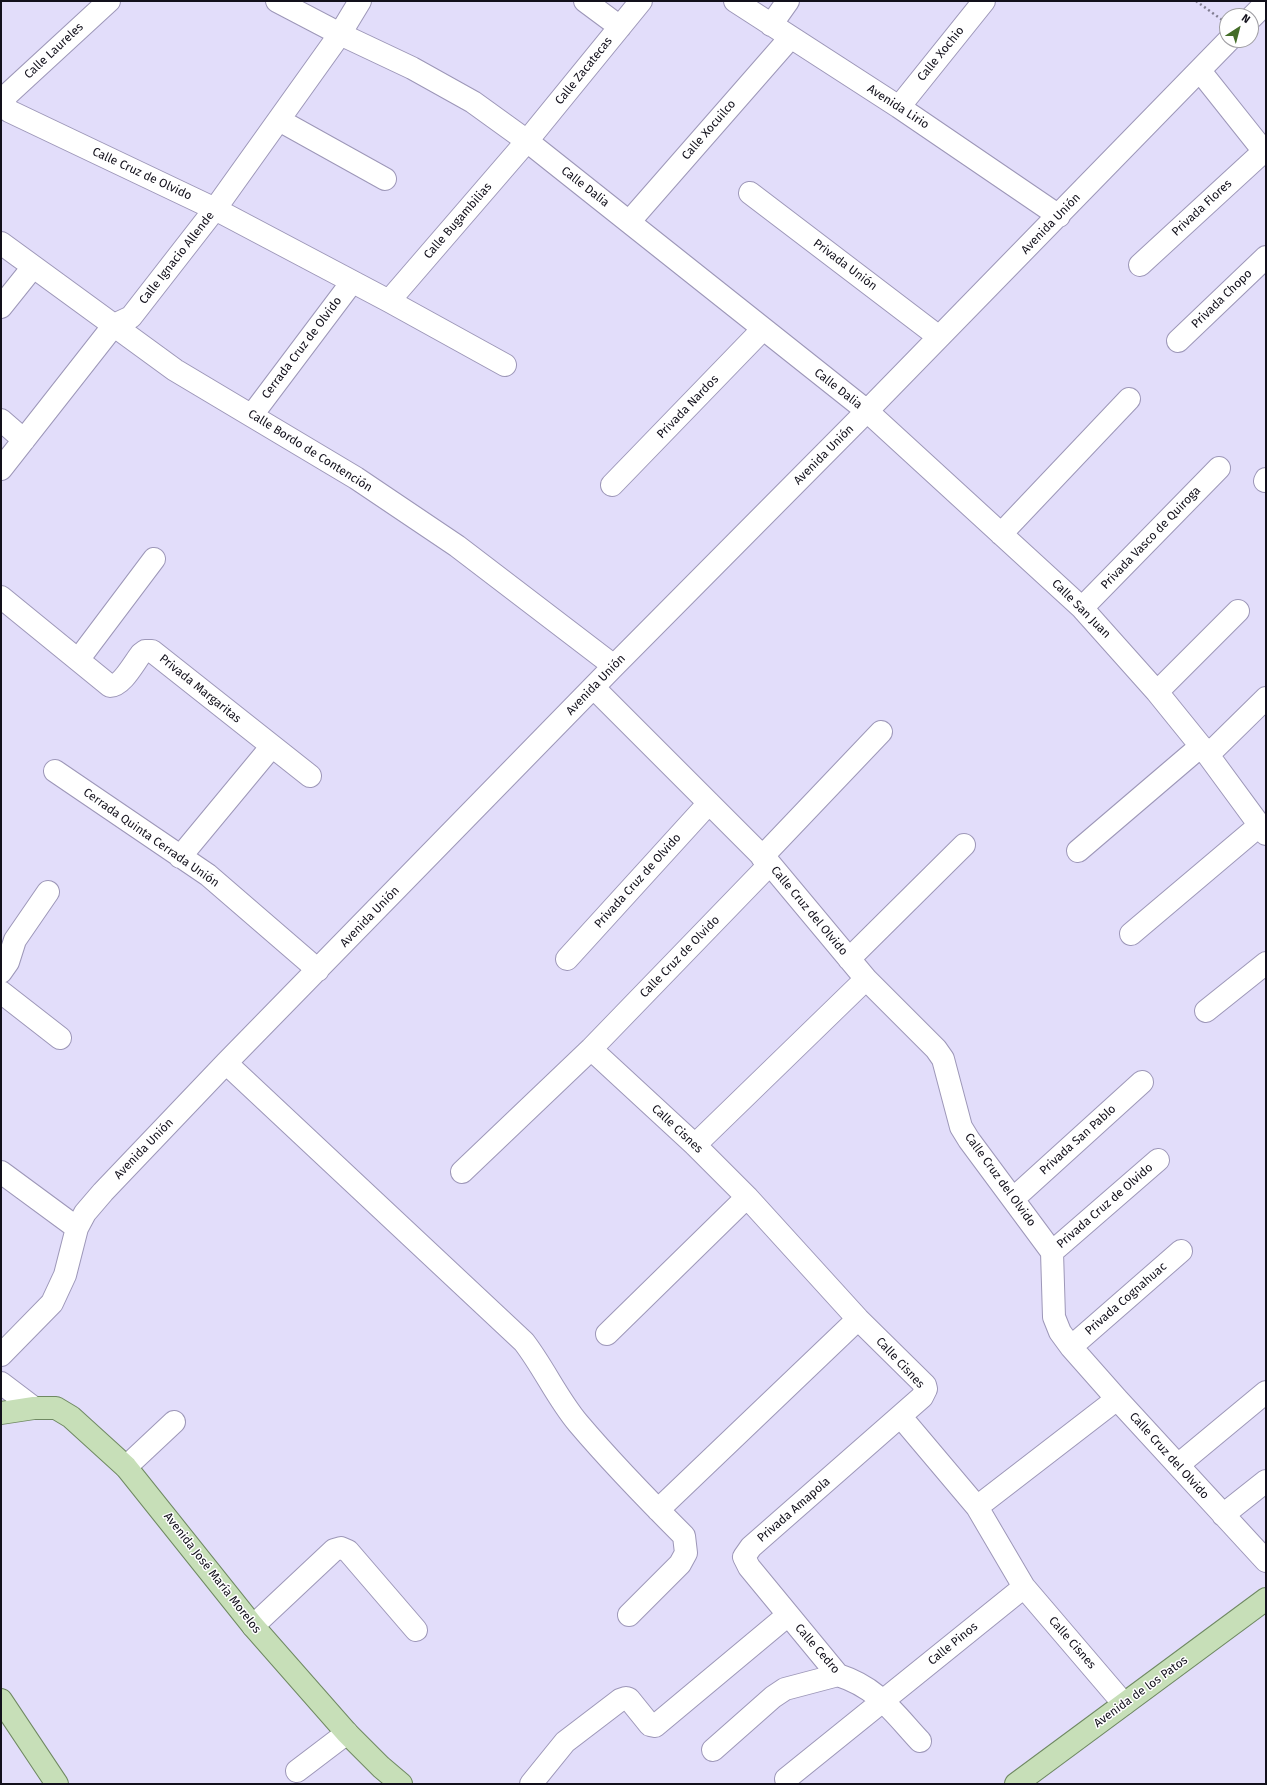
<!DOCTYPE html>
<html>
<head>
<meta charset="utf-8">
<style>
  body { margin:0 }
  #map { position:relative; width:1267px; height:1785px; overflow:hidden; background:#e2ddfa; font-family:"Fira Sans",sans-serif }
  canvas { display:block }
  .frame { position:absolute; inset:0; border:2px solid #12101b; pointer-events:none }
  .north { position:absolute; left:1219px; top:8px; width:40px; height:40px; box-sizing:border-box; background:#fff; border:1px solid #a09fa4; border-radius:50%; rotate:36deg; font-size:11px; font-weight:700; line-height:16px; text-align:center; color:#12101b }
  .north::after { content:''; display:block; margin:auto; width:14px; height:18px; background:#446d28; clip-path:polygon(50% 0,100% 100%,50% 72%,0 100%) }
</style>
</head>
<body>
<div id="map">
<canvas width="1267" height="1785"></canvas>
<div class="frame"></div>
<div class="north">N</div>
</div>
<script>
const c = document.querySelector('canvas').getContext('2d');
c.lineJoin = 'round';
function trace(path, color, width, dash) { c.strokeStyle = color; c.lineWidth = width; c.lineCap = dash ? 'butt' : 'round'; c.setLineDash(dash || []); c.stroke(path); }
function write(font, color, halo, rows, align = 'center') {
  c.font = font + ' "Fira Sans",sans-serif'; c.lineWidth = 3; c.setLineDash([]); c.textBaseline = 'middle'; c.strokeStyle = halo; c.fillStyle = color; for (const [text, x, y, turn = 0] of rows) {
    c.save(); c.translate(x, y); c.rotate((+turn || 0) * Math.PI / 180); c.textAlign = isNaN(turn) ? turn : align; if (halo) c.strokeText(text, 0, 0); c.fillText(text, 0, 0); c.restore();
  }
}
const minor = new Path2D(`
  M 109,1 L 8,94 L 3,102 L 9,111 L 215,209 L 389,301 L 505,365
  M 277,1 L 340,34 L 412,68 L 473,102 L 527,141 L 867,411 L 1082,608 L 1157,692 L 1208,755 L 1266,834
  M 585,1 L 620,27
  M 735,1 L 899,107 L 1059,216
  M 1251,18 L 1266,3
  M 771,25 L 788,1
  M 1200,71 L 1266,154
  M 899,107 L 984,1
  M 279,120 L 385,179
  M 750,193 L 939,337
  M 629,222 L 790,38
  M 1,243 L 175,370 L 356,478 L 457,546 L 614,666
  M 1140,265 L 1264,151
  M 389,301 L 527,141 L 641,1
  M 1,307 L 33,267
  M 1178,341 L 1266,257
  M 252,415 L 352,282
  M 1,420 L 24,440
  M 1,469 L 114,325 L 131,317 L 215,209 L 340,34 L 360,1
  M 1265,481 L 1266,479
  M 612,485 L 763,329
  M 1001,534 L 1129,399
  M 1,597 L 110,686 C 122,686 134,663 141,654 L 145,651 L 152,651 L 310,776
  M 1082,608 L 1219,468
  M 78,660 L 154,559
  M 594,688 L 770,864 L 866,979 L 936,1049 L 943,1059 L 961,1127 L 969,1140 L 1052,1252 L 1054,1317 L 1060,1332 L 1071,1347 L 1117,1399 L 1266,1561
  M 1157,692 L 1238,611
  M 1208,755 L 1266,698
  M 55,771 L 208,875 L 318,970
  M 1078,851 L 1201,746
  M 180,857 L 272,746
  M 762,857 L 881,732
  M 1131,934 L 1260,825
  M 567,959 L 709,803
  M 849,959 L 964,845
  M 1,972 L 8,962 L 15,940 L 48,892
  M 1,992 L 60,1038
  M 1206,1011 L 1266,963
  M 591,1049 L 695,1145 L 747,1197 L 858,1319 L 925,1385 L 926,1389 L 922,1397 L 751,1547 L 744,1557 L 749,1567 L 838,1675 C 878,1688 893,1712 920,1741
  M 226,1063 L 524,1342 C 544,1368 557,1398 578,1423 C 611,1462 648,1500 684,1536 L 686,1553 L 680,1564 L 629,1615
  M 695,1145 L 866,979
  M 1,1172 L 77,1228
  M 462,1172 L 591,1049 L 770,864
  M 1013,1199 L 1142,1082
  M 1052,1252 L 1158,1160
  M 607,1334 L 747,1197
  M 1071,1347 L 1181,1251
  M 1,1355 L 52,1303 L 65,1275 L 77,1228 L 85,1213 L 103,1192 L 226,1063 L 614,666 L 867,411 L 1229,40
  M 1,1383 L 34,1408
  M 901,1417 L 977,1507 L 1024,1587 L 1124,1704
  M 1178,1465 L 1266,1392
  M 126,1467 L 174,1422
  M 977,1507 L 1117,1399
  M 658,1510 L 858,1319
  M 1223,1515 L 1266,1481
  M 253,1626 L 334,1550 L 341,1548 L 348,1551 L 416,1630
  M 713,1750 L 773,1697 L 785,1689 L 838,1675
  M 297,1771 L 347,1733
  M 786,1779 L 1024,1587
  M 531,1784 L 565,1742 L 620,1700 L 626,1698 L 629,1699 L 650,1725 L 655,1726 L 788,1615`);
const major = new Path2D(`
  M 1,1413 L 34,1408 L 56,1408 L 71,1417 L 126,1467 L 253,1626 L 347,1733 L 381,1767 L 401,1784
  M 1,1700 L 57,1784
  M 1016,1784 L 1266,1599`);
trace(minor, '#9d97b8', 24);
trace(major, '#6f8962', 24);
trace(new Path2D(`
  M 1196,1 L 1225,22`), '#807d91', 2.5, [2, 3]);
trace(minor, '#fff', 22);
trace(major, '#c7dfb8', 22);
write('12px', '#12101b', '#fff', [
  ["Calle Laureles",54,51,-43],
  ["Calle Xochio",941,54,-51],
  ["Calle Zacatecas",584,71,-51],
  ["Avenida Lirio",898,107,33],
  ["Calle Xocuilco",709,130,-49],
  ["Calle Cruz de Olvido",142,174,25],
  ["Calle Dalia",585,187,38],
  ["Privada Flores",1202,208,-43],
  ["Calle Bugambilias",458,221,-49],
  ["Avenida Unión",1051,224,-46],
  ["Calle Ignacio Allende",177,258,-52],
  ["Privada Unión",845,265,37],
  ["Privada Chopo",1222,299,-44],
  ["Cerrada Cruz de Olvido",302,348,-53],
  ["Calle Dalia",838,389,38],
  ["Privada Nardos",688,407,-46],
  ["Calle Bordo de Contención",310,451,32],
  ["Avenida Unión",824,455,-45],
  ["Privada Vasco de Quiroga",1151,538,-46],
  ["Calle San Juan",1081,609,45],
  ["Avenida Unión",596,685,-46],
  ["Privada Margaritas",200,689,39],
  ["Cerrada Quinta Cerrada Unión",151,838,35],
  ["Privada Cruz de Olvido",638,881,-48],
  ["Calle Cruz del Olvido",809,911,50],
  ["Avenida Unión",370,917,-46],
  ["Calle Cruz de Olvido",680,957,-46],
  ["Calle Cisnes",677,1129,43],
  ["Privada San Pablo",1078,1140,-42],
  ["Avenida Unión",144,1149,-46],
  ["Calle Cruz del Olvido",1000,1180,54],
  ["Privada Cruz de Olvido",1105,1206,-41],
  ["Privada Cognahuac",1126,1299,-41],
  ["Calle Cisnes",900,1363,47],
  ["Calle Cruz del Olvido",1169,1456,48],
  ["Privada Amapola",794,1510,-41],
  ["Avenida José María Morelos",212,1573,52],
  ["Calle Cisnes",1072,1643,49],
  ["Calle Pinos",953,1644,-39],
  ["Calle Cedro",817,1649,49],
  ["Avenida de los Patos",1141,1692,-36]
]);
</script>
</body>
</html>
